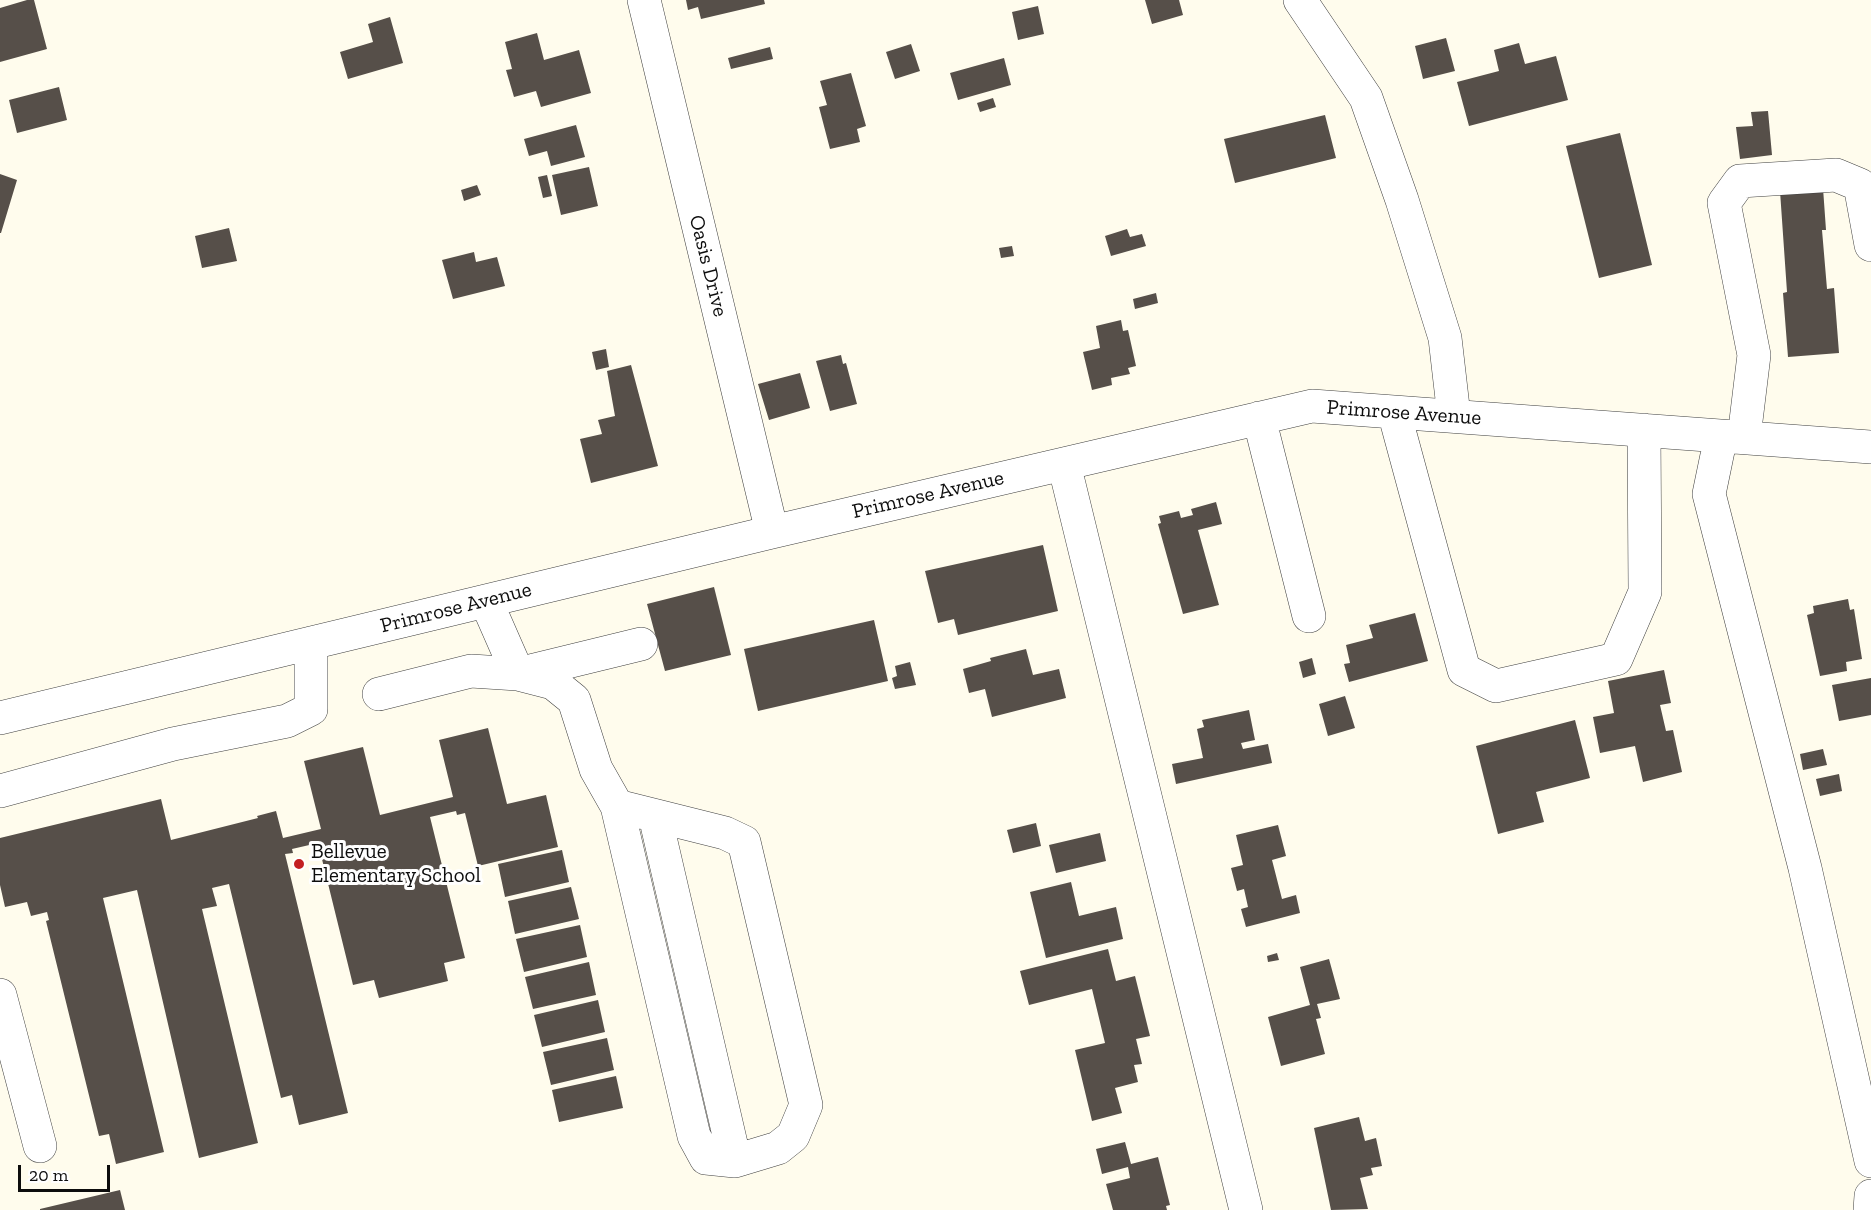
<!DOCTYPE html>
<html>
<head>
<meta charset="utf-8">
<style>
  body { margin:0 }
  #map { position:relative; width:1871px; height:1210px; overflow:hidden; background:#fffced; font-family:"Zilla Slab",serif }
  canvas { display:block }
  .scale { position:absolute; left:18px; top:1165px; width:92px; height:27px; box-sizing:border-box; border:3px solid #0d0d0d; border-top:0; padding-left:8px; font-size:18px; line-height:21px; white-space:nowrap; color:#0d0d0d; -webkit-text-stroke:4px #fff; paint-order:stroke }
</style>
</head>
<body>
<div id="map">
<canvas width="1871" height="1210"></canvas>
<div class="scale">20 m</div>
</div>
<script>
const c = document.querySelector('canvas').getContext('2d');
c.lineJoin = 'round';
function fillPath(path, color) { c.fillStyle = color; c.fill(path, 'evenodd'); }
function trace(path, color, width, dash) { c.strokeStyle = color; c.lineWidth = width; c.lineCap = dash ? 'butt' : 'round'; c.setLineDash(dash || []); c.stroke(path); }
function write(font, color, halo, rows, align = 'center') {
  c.font = font + ' "Zilla Slab",serif'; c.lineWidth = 6; c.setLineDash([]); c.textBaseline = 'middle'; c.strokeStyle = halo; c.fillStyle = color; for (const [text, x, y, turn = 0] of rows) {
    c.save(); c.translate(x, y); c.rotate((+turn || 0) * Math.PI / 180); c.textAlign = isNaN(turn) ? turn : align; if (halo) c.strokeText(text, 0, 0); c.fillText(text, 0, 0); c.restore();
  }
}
fillPath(new Path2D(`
  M 27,0 L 34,0 L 47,49 L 0,62 L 0,8 Z
  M 686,0 L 764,0 L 765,4 L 701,19 L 698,7 L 688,10 Z
  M 1145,0 L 1179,0 L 1183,15 L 1152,24 Z
  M 1038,6 L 1044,34 L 1018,40 L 1012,12 Z
  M 390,17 L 403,63 L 348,79 L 340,52 L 373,42 L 368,24 Z
  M 537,33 L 544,60 L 579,50 L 591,93 L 541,107 L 536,91 L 514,97 L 506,70 L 512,69 L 505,42 Z
  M 1446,38 L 1455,71 L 1423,79 L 1415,46 Z
  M 1519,43 L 1525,64 L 1556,56 L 1568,100 L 1469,126 L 1457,82 L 1499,71 L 1494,50 Z
  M 911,44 L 920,71 L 895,79 L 886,52 Z
  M 770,47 L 773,59 L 731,69 L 728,58 Z
  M 1004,58 L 1011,85 L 958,100 L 950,73 Z
  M 851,73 L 866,126 L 857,129 L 860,142 L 830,149 L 819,107 L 827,105 L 820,81 Z
  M 59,87 L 67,120 L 17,133 L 9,100 Z
  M 993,98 L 996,107 L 980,112 L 977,103 Z
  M 1768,111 L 1772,155 L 1740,159 L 1736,127 L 1753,126 L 1751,112 Z
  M 1325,115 L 1336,158 L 1235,183 L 1224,139 Z
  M 576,125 L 585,157 L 551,166 L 547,151 L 529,156 L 524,139 Z
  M 1620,133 L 1652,265 L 1599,278 L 1566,146 Z
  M 589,167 L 598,206 L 561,215 L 552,175 Z
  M 0,174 L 17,180 L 1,233 L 0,233 Z
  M 547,175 L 552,196 L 543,198 L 538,177 Z
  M 477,185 L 481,195 L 464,201 L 461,190 Z
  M 1823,188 L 1826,230 L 1822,230 L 1827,289 L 1834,288 L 1839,353 L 1788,357 L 1783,293 L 1787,292 L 1780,191 Z
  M 229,228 L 237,261 L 202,268 L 195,236 Z
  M 1127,229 L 1130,237 L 1142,234 L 1146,246 L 1111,256 L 1105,236 Z
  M 1012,246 L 1014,256 L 1001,258 L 999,248 Z
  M 474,252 L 476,262 L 497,257 L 505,286 L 453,299 L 442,260 Z
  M 1156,293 L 1158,303 L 1135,309 L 1133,299 Z
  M 1121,320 L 1123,331 L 1128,330 L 1136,366 L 1128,368 L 1130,374 L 1111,378 L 1112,385 L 1092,390 L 1083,352 L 1100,348 L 1096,326 Z
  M 606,349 L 609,367 L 596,370 L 592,352 Z
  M 841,355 L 843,364 L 846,363 L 857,404 L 830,411 L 816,361 Z
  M 631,365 L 658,466 L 591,483 L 580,439 L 602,434 L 598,420 L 615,416 L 607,371 Z
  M 800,373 L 810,408 L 769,420 L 758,384 Z
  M 1216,502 L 1222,524 L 1198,530 L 1219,605 L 1183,614 L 1158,524 L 1161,523 L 1159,516 L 1179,511 L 1181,518 L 1193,515 L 1191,509 Z
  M 1043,545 L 1058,611 L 958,635 L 954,619 L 938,623 L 925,571 Z
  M 714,587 L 731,655 L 665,671 L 647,604 Z
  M 1848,599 L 1850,610 L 1854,609 L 1862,659 L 1846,662 L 1847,671 L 1820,676 L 1807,615 L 1814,613 L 1813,606 Z
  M 1415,613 L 1428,661 L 1349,682 L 1344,664 L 1350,663 L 1346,645 L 1373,638 L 1369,625 Z
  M 874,620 L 888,681 L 758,711 L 744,649 Z
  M 1026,649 L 1033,675 L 1059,669 L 1066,698 L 992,717 L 985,689 L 969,693 L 963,669 L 991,661 L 990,658 Z
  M 1312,658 L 1316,674 L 1303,678 L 1299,662 Z
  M 910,662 L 916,685 L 895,689 L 892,678 L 897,676 L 895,666 Z
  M 1664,670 L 1671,703 L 1660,705 L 1666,731 L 1673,730 L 1682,772 L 1643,782 L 1635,746 L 1600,753 L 1593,717 L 1614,713 L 1608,681 Z
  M 1871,678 L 1871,715 L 1839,721 L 1832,685 Z
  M 1345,696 L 1355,728 L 1328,736 L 1319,704 Z
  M 1249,710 L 1255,740 L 1241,743 L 1243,749 L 1268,744 L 1272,763 L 1176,784 L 1172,764 L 1203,758 L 1197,729 L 1204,727 L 1202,720 Z
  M 1575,720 L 1590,778 L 1536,792 L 1544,822 L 1498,834 L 1476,746 Z
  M 488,728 L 507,804 L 546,795 L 558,847 L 478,866 L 465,813 L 457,815 L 456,811 L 430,817 L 465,958 L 444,963 L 448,981 L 379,998 L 374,980 L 353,985 L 318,843 L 292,849 L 293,853 L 285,854 L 348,1113 L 299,1125 L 292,1095 L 281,1098 L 229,884 L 212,888 L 217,906 L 202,909 L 258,1143 L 199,1158 L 137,890 L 103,898 L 164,1152 L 116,1164 L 109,1134 L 99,1136 L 46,921 L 49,920 L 47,912 L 31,916 L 27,902 L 5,907 L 0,885 L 0,838 L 161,799 L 171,840 L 258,818 L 257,816 L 276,811 L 283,838 L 321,829 L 304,761 L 363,747 L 380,815 L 453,797 L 439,740 Z
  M 1823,749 L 1827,765 L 1803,770 L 1800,754 Z
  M 1839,774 L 1842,791 L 1820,796 L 1816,779 Z
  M 1036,823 L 1041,846 L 1013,853 L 1007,830 Z
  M 1278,825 L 1286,856 L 1272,860 L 1282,899 L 1296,895 L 1300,913 L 1246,927 L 1241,909 L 1248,907 L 1244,889 L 1237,891 L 1231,868 L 1243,865 L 1236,835 Z
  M 1100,833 L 1106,861 L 1056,873 L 1049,845 Z
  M 562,850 L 569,882 L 505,897 L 498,864 Z
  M 1071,882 L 1079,916 L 1116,907 L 1123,939 L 1046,958 L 1030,892 Z
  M 571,887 L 579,919 L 515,934 L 508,901 Z
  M 580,925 L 587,957 L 524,972 L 516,939 Z
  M 1108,949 L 1116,981 L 1135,976 L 1150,1036 L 1136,1039 L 1142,1064 L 1134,1065 L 1138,1082 L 1115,1088 L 1122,1113 L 1092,1121 L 1075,1050 L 1105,1043 L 1092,989 L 1029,1005 L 1020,971 Z
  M 1277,953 L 1279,960 L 1268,962 L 1267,956 Z
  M 1329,959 L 1340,999 L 1317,1004 L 1321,1018 L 1316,1019 L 1325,1054 L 1281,1066 L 1268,1017 L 1310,1005 L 1300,967 Z
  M 589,962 L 596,995 L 533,1009 L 525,977 Z
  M 598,1000 L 605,1032 L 542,1047 L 534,1015 Z
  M 607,1038 L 614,1070 L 551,1085 L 543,1052 Z
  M 616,1076 L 623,1108 L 559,1122 L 552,1090 Z
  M 1359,1117 L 1365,1141 L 1376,1138 L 1382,1166 L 1371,1168 L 1373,1175 L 1360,1178 L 1368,1209 L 1331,1210 L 1314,1128 Z
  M 1125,1142 L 1131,1164 L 1158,1157 L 1170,1205 L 1166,1206 L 1167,1210 L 1113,1210 L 1106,1184 L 1130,1178 L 1128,1167 L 1102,1174 L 1096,1149 Z
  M 120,1190 L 125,1210 L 40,1210 L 40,1209 Z`), '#564f49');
const minor = new Path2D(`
  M 644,0 L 772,532
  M 1300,0 L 1366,98 L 1402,200 L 1445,338 L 1454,416
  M 1394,412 L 1464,670 L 1496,686 L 1616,659 L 1645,592 L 1644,430
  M 1259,418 L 1309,616
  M 1721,436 L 1709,494 L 1805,868 L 1871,1161
  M 1744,437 L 1754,355 L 1724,203 L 1740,181 L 1836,175 L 1860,185 L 1871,245
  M 1064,464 L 1246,1210
  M 486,601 L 518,674 L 553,683 L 574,700 L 596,769 L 617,806 L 694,1136 L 706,1158 L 735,1161 L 778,1148 L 793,1136 L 806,1105 L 744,842 L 725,833 L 617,806
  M 379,694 L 471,671 L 518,674 L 641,644
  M 0,718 L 772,532 L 1312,406 L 1871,447
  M 0,791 L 173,744 L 287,721 L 311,709 L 311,643
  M 655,816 L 735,1161
  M 0,995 L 40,1146
  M 1870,1210 L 1871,1196`);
trace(minor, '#404040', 34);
trace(minor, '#fff', 33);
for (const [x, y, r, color] of [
  [299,864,6,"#c31f22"]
]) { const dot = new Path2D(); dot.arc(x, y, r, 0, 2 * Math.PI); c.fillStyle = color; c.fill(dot); trace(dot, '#fff', 2); }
write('21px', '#0d0d0d', '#fff', [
  ["Oasis Drive",708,266,76],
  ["Primrose Avenue",1404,413,4],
  ["Primrose Avenue",928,495,-13],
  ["Primrose Avenue",456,608,-14]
]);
write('21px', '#0d0d0d', '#fff', [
  ["Bellevue",311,852],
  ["Elementary School",311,876]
], 'left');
</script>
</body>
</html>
